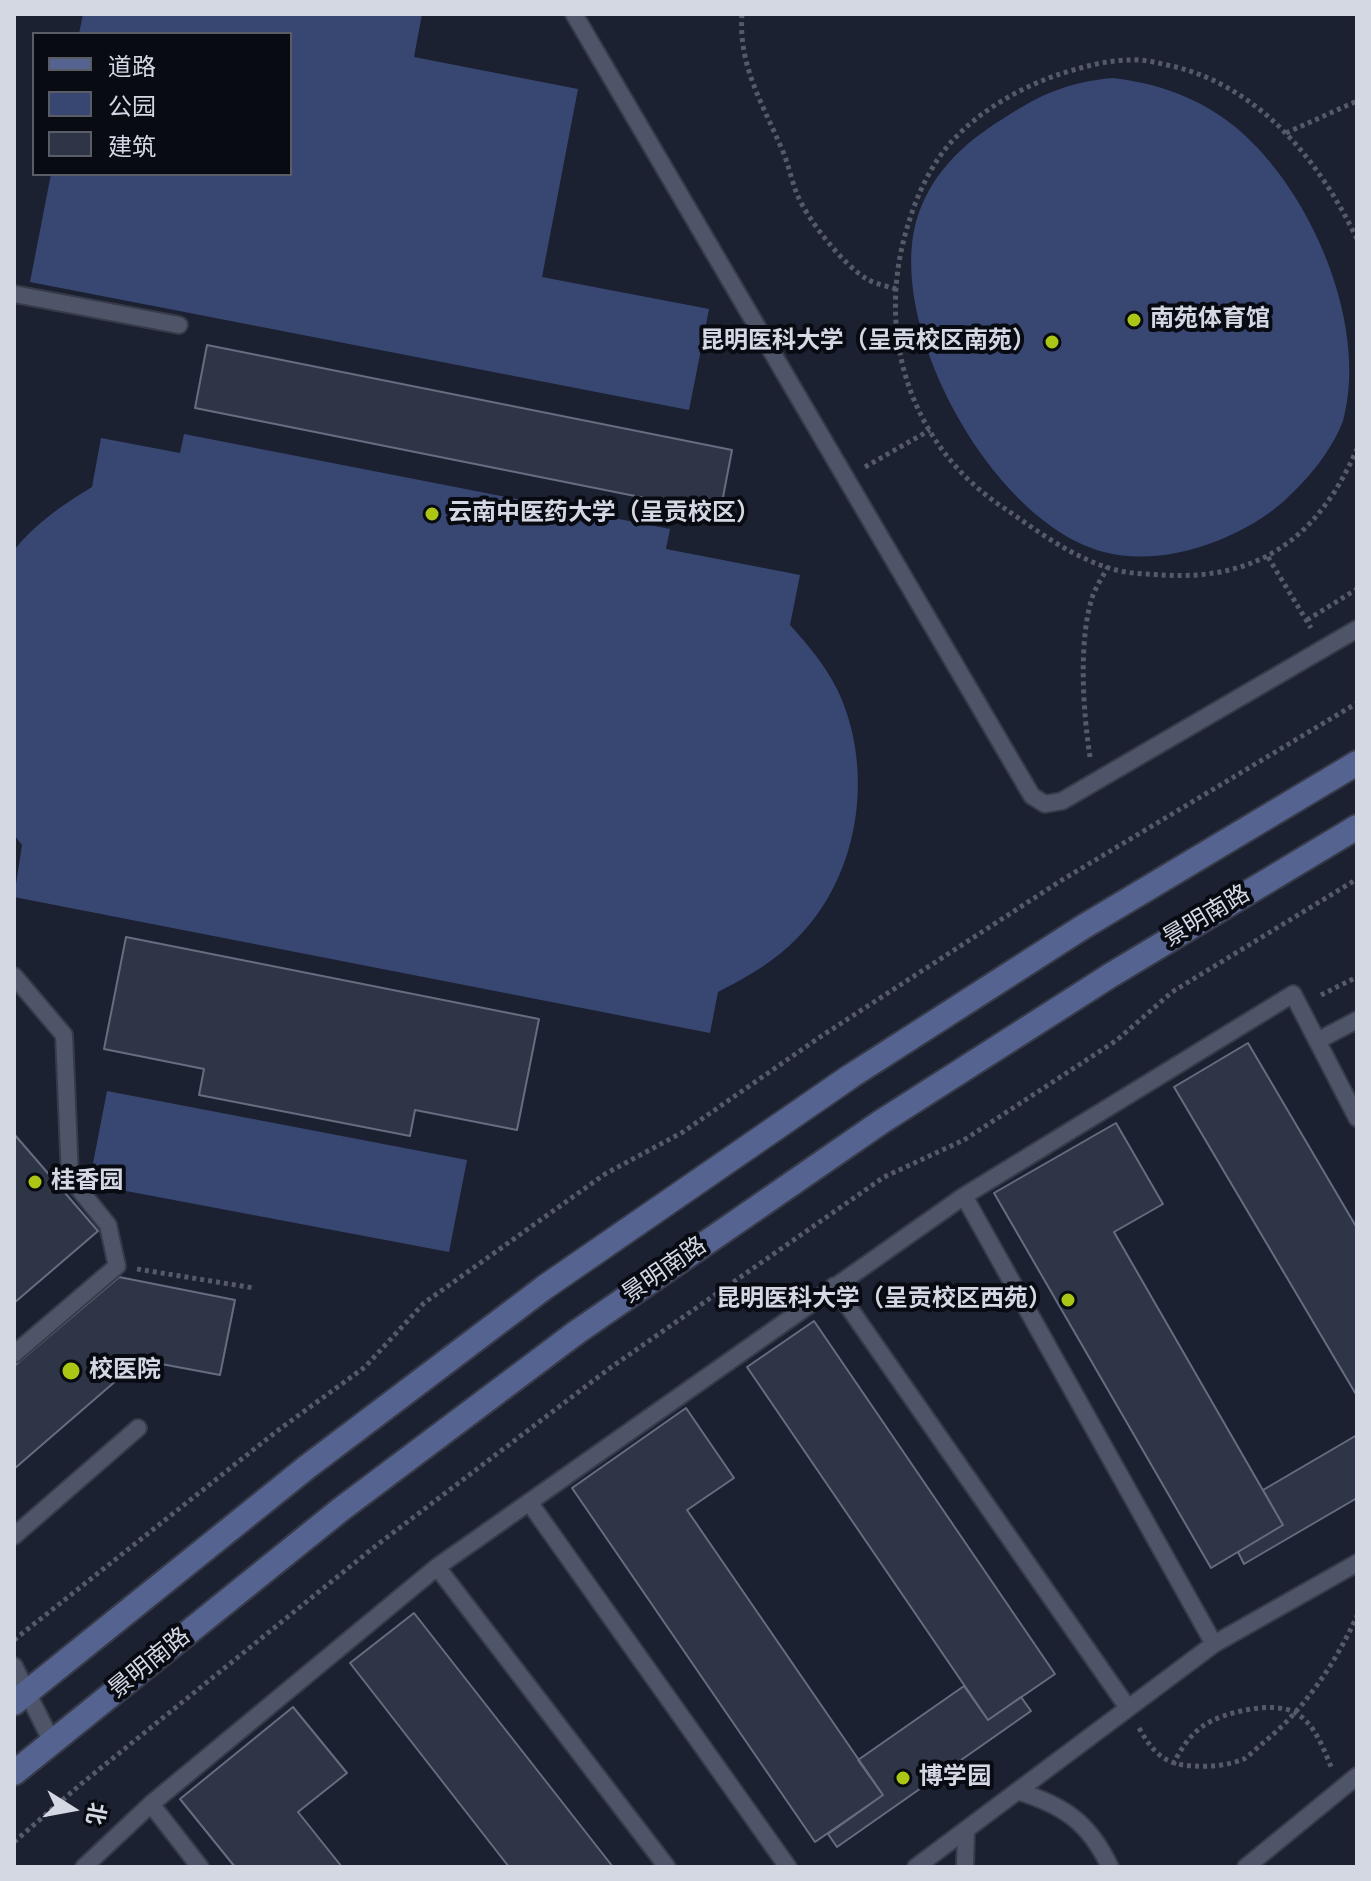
<!DOCTYPE html>
<html>
<head>
<meta charset="utf-8">
<style>
  body { margin:0 }
  #map { position:relative; width:1371px; height:1881px; overflow:hidden; background:#1c2131; font-family:Roboto,"Noto Sans SC",sans-serif }
  canvas { display:block }
  .frame { position:absolute; inset:0; border:16px solid #d3d8e3; pointer-events:none }
  .legend { position:absolute; left:32px; top:32px; width:260px; height:144px; box-sizing:border-box; background:#090b12; border:2px solid #5a5d66; margin:0; padding:10px 14px; list-style:none; font-size:24px; color:#d3d8e3 }
  .legend li { display:flex; align-items:center; gap:16px; height:40px }
  .legend b { width:40px; border:2px solid #5a5d66 }
  .north { position:absolute; left:32px; top:1769px; width:80px; height:80px; -webkit-text-stroke:6px #090b12; paint-order:stroke; rotate:101deg; font-size:22px; font-weight:700; line-height:32px; text-align:center; color:#d3d8e3 }
  .north::after { content:''; display:block; margin:auto; width:28px; height:36px; background:#d3d8e3; clip-path:polygon(50% 0,100% 100%,50% 72%,0 100%) }
</style>
</head>
<body>
<div id="map">
<canvas width="1371" height="1881"></canvas>
<div class="frame"></div>
<ul class="legend">
<li><b style="height:10px;background:#556390"></b>道路</li>
<li><b style="height:22px;background:#384672"></b>公园</li>
<li><b style="height:22px;background:#2e3546"></b>建筑</li>
</ul>
<div class="north">北</div>
</div>
<script>
const c = document.querySelector('canvas').getContext('2d');
c.lineJoin = 'round';
function fillPath(path, color) { c.fillStyle = color; c.fill(path, 'evenodd'); }
function trace(path, color, width, dash) { c.strokeStyle = color; c.lineWidth = width; c.lineCap = dash ? 'butt' : 'round'; c.setLineDash(dash || []); c.stroke(path); }
function write(font, color, halo, rows, align = 'center') {
  c.font = font + ' Roboto,"Noto Sans SC",sans-serif'; c.lineWidth = 8; c.setLineDash([]); c.textBaseline = 'middle'; c.strokeStyle = halo; c.fillStyle = color; for (const [text, x, y, turn = 0] of rows) {
    c.save(); c.translate(x, y); c.rotate((+turn || 0) * Math.PI / 180); c.textAlign = isNaN(turn) ? turn : align; if (halo) c.strokeText(text, 0, 0); c.fillText(text, 0, 0); c.restore();
  }
}
fillPath(new Path2D(`
  M 83,14 L 422,14 L 414,57 L 578,89 L 542,277 L 709,309 L 689,410 L 30,282 L 51,174 L 290,174 L 290,34 L 79,34 Z
  M 1113,78 C 1152,83 1186,93 1219,115 C 1304,171 1371,321 1343,421 C 1331,452 1308,479 1284,501 C 1240,540 1163,568 1104,552 C 994,523 887,331 916,222 C 929,176 962,144 1001,120 C 1039,95 1067,82 1113,78 Z
  M 184,434 L 670,529 L 666,549 L 800,575 L 790,625 C 808,645 825,665 837,689 C 877,772 859,884 789,946 C 767,966 743,979 718,992 L 710,1033 L 14,897 L 22,845 L 14,835 L 14,550 C 36,523 62,505 92,487 L 101,438 L 180,453 Z
  M 107,1091 L 467,1160 L 449,1252 L 89,1184 Z`), '#384672');
const building = new Path2D(`
  M 207,345 L 732,450 L 720,513 L 195,408 Z
  M 126,937 L 539,1019 L 517,1130 L 415,1110 L 410,1136 L 199,1095 L 204,1069 L 104,1049 Z
  M 1248,1043 L 1357,1228 L 1357,1396 L 1174,1087 Z
  M 1116,1123 L 1163,1204 L 1114,1232 L 1283,1525 L 1211,1568 L 994,1193 Z
  M 14,1134 L 98,1231 L 14,1303 Z
  M 119,1277 L 235,1300 L 220,1375 L 140,1360 L 14,1469 L 14,1366 Z
  M 814,1321 L 1055,1674 L 988,1720 L 747,1367 Z
  M 686,1408 L 734,1478 L 687,1510 L 883,1795 L 815,1842 L 572,1488 Z
  M 1357,1435 L 1357,1498 L 1244,1564 L 1238,1552 L 1283,1525 L 1263,1490 Z
  M 414,1613 L 613,1867 L 509,1867 L 350,1663 Z
  M 964,1686 L 988,1720 L 1021,1697 L 1031,1711 L 837,1847 L 828,1834 L 883,1795 L 858,1760 Z
  M 293,1707 L 347,1773 L 298,1812 L 342,1867 L 235,1867 L 180,1799 Z`);
fillPath(building, '#2e3546');
trace(building, '#666d81', 2);
const lane = new Path2D(`
  M 574,14 L 1032,796 L 1045,804 L 1062,801 L 1357,629
  M 14,294 L 179,325
  M 14,976 L 64,1035 L 70,1178 L 108,1225 L 117,1266 L 14,1354
  M 1317,1041 L 1357,1020
  M 964,1196 L 1214,1644
  M 834,1286 L 1128,1708
  M 529,1502 L 788,1867
  M 14,1536 L 138,1428
  M 437,1567 L 667,1867
  M 14,1666 L 52,1742
  M 1017,1791 C 1063,1805 1089,1822 1110,1867
  M 151,1804 L 200,1867
  M 84,1867 L 151,1804 L 437,1567 L 964,1196 L 1293,994 L 1357,1118
  M 916,1867 L 1214,1644 L 1357,1563
  M 965,1867 L 966,1830
  M 1246,1867 L 1357,1776`);
const secondary = new Path2D(`
  M 14,1703 L 307,1467 L 545,1287 L 851,1076 L 1083,927 L 1357,763
  M 14,1773 L 340,1510 L 577,1332 L 881,1122 L 1111,975 L 1357,827`);
trace(lane, '#373b49', 20);
trace(secondary, '#373b49', 28);
trace(new Path2D(`
  M 742,14 C 738,64 762,103 781,147 C 788,162 791,179 797,194 C 807,219 844,266 867,279 C 875,284 887,286 896,289
  M 1286,133 L 1357,101
  M 1357,239 C 1320,162 1262,89 1176,67 C 1162,64 1145,59 1130,60 C 1106,60 1079,68 1057,75 C 1020,88 981,110 954,139 C 931,163 916,197 907,228 C 875,334 910,446 1004,508 C 1039,532 1074,559 1116,570 C 1131,574 1148,574 1163,575 C 1260,581 1319,536 1357,449
  M 865,467 L 930,430
  M 1268,557 L 1311,628
  M 1307,620 L 1357,589
  M 1090,757 C 1083,711 1078,639 1093,595 C 1097,585 1103,576 1108,567
  M 1321,995 L 1357,977
  M 137,1269 L 254,1288
  M 14,1640 L 277,1431 L 365,1367 L 424,1303 L 605,1174 L 683,1132 L 820,1037 L 1062,880 L 1357,703
  M 1139,1728 C 1154,1754 1165,1765 1195,1766 C 1210,1767 1230,1765 1244,1759 C 1250,1755 1257,1748 1263,1743 C 1304,1710 1335,1664 1357,1616
  M 1173,1765 C 1180,1750 1189,1736 1203,1726 C 1223,1712 1272,1701 1294,1712 C 1315,1723 1323,1748 1332,1769
  M 14,1842 L 81,1784 L 373,1548 L 610,1368 L 884,1177 L 964,1140 L 1117,1040 L 1172,992 L 1357,879`), '#555a68', 5, [4, 4]);
trace(lane, '#4e5568', 16);
trace(secondary, '#556390', 24);
for (const [x, y, r, color] of [
  [1134,320,8,"#abc615"],
  [1052,342,8,"#abc615"],
  [432,514,8,"#abc615"],
  [35,1182,8,"#abc615"],
  [1068,1300,8,"#abc615"],
  [71,1371,10,"#abc615"],
  [903,1778,8,"#abc615"]
]) { const dot = new Path2D(); dot.arc(x, y, r, 0, 2 * Math.PI); c.fillStyle = color; c.fill(dot); trace(dot, '#090b12', 3); }
write('bold 24px', '#d3d8e3', '#090b12', [
  ["南苑体育馆",1150,320],
  ["昆明医科大学（呈贡校区南苑）",1036,342,"right"],
  ["云南中医药大学（呈贡校区）",448,514],
  ["桂香园",51,1182],
  ["昆明医科大学（呈贡校区西苑）",1052,1300,"right"],
  ["校医院",89,1371],
  ["博学园",919,1778]
], 'left');
write('24px', '#d3d8e3', '#090b12', [
  ["景明南路",1207,917,-31],
  ["景明南路",665,1271,-35],
  ["景明南路",150,1664,-39]
]);
</script>
</body>
</html>
